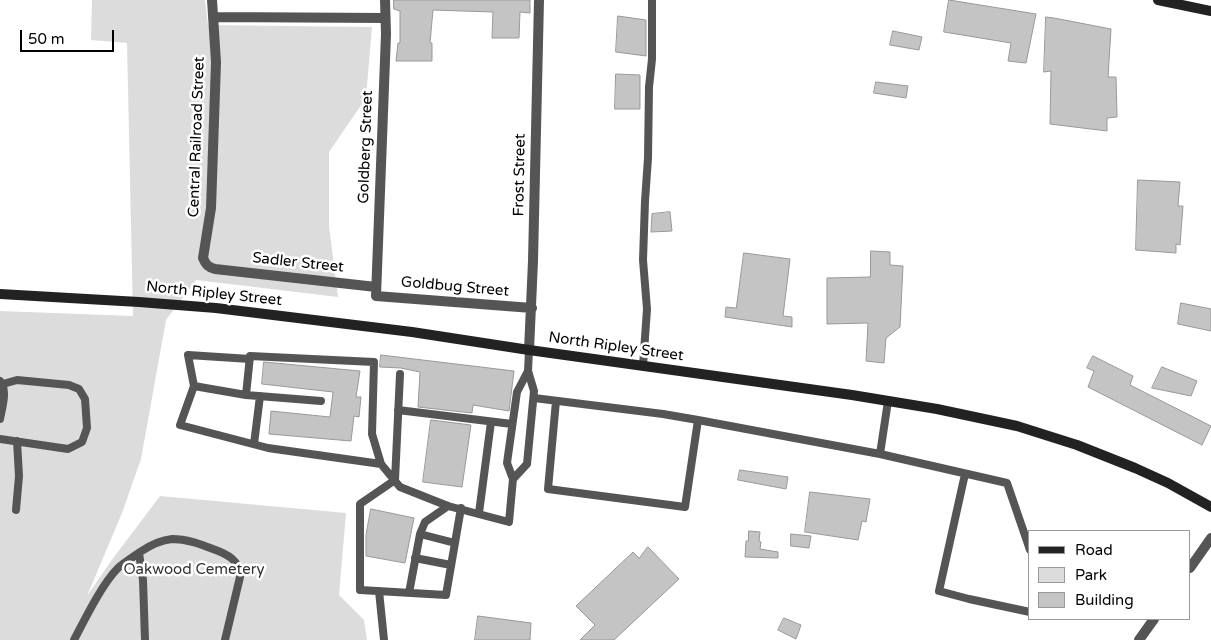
<!DOCTYPE html>
<html>
<head>
<meta charset="utf-8">
<style>
  body { margin:0 }
  #map { position:relative; width:1211px; height:640px; overflow:hidden; background:#fff; font-family:"Varela Round",sans-serif }
  canvas { display:block }
  .legend { position:absolute; left:1028px; top:530px; width:162px; height:90px; box-sizing:border-box; background:#fff; border:1px solid #999; margin:0; padding:6px 9px; list-style:none; font-size:15px; color:#000 }
  .legend li { display:flex; align-items:center; gap:10px; height:25px }
  .legend b { width:25px; border:1px solid #999 }
  .scale { position:absolute; left:20px; top:30px; width:94px; height:22px; box-sizing:border-box; border:2px solid #000; border-top:0; padding-left:6px; font-size:15px; line-height:18px; white-space:nowrap; color:#000; -webkit-text-stroke:4px #fff; paint-order:stroke }
</style>
</head>
<body>
<div id="map">
<canvas width="1211" height="640"></canvas>
<ul class="legend">
<li><b style="height:6px;background:#222"></b>Road</li>
<li><b style="height:14px;background:#dcdcdc"></b>Park</li>
<li><b style="height:14px;background:#c4c4c4"></b>Building</li>
</ul>
<div class="scale">50 m</div>
</div>
<script>
const c = document.querySelector('canvas').getContext('2d');
c.lineJoin = 'round';
function fillPath(path, color) { c.fillStyle = color; c.fill(path, 'evenodd'); }
function trace(path, color, width, dash) { c.strokeStyle = color; c.lineWidth = width; c.lineCap = dash ? 'butt' : 'round'; c.setLineDash(dash || []); c.stroke(path); }
function write(font, color, halo, rows, align = 'center') {
  c.font = font + ' "Varela Round",sans-serif'; c.lineWidth = 5; c.setLineDash([]); c.textBaseline = 'middle'; c.strokeStyle = halo; c.fillStyle = color; for (const [text, x, y, turn = 0] of rows) {
    c.save(); c.translate(x, y); c.rotate((+turn || 0) * Math.PI / 180); c.textAlign = isNaN(turn) ? turn : align; if (halo) c.strokeText(text, 0, 0); c.fillText(text, 0, 0); c.restore();
  }
}
fillPath(new Path2D(`
  M 92,0 L 205,0 L 208,25 L 372,27 L 366,98 L 329,152 L 329,226 L 338,297 L 196,280 L 166,320 L 141,459 L 122,513 L 87,596 L 111,561 L 160,496 L 346,513 L 339,595 L 364,620 L 367,640 L 0,640 L 0,311 L 133,316 L 127,43 L 91,40 Z`), '#dcdcdc');
const building = new Path2D(`
  M 394,0 L 530,0 L 530,13 L 520,12 L 519,38 L 492,38 L 493,12 L 433,10 L 430,43 L 432,43 L 432,61 L 396,61 L 398,43 L 400,43 L 400,11 L 394,9 Z
  M 949,0 L 1036,14 L 1026,63 L 1008,61 L 1011,43 L 944,32 Z
  M 618,16 L 646,20 L 646,56 L 616,52 Z
  M 1046,17 L 1054,18 L 1111,29 L 1108,77 L 1116,77 L 1117,117 L 1107,118 L 1107,131 L 1050,124 L 1051,71 L 1044,72 Z
  M 893,31 L 922,37 L 919,50 L 890,45 Z
  M 616,74 L 640,75 L 640,109 L 615,109 Z
  M 876,82 L 908,86 L 906,98 L 874,93 Z
  M 1138,180 L 1180,182 L 1178,206 L 1183,206 L 1180,245 L 1176,244 L 1176,253 L 1136,250 Z
  M 670,212 L 672,231 L 651,232 L 652,214 Z
  M 871,251 L 890,252 L 890,265 L 903,266 L 900,327 L 886,338 L 884,363 L 866,361 L 868,323 L 827,324 L 827,278 L 870,277 Z
  M 744,253 L 790,259 L 783,316 L 792,317 L 792,327 L 725,317 L 726,307 L 736,308 Z
  M 1181,303 L 1211,309 L 1211,331 L 1178,324 Z
  M 381,355 L 514,371 L 509,411 L 473,405 L 472,413 L 418,407 L 420,372 L 401,368 L 380,367 Z
  M 1093,356 L 1133,376 L 1130,385 L 1211,426 L 1202,445 L 1088,387 L 1094,371 L 1087,368 Z
  M 264,362 L 360,371 L 356,397 L 361,397 L 359,417 L 354,416 L 351,441 L 269,434 L 271,411 L 330,417 L 333,392 L 262,384 Z
  M 1162,367 L 1197,381 L 1191,396 L 1152,388 Z
  M 431,420 L 471,425 L 462,487 L 423,482 Z
  M 740,470 L 788,477 L 786,489 L 738,480 Z
  M 810,492 L 870,499 L 866,522 L 862,521 L 858,540 L 805,532 Z
  M 371,509 L 414,518 L 405,563 L 366,556 L 366,535 Z
  M 749,531 L 760,532 L 759,541 L 761,542 L 760,549 L 778,552 L 778,558 L 745,557 L 746,541 L 748,541 Z
  M 791,534 L 811,536 L 809,548 L 791,546 Z
  M 648,547 L 679,579 L 614,640 L 580,640 L 595,625 L 576,606 L 633,552 L 639,558 Z
  M 478,616 L 531,623 L 530,640 L 475,640 Z
  M 784,618 L 801,625 L 796,639 L 778,630 Z`);
fillPath(building, '#c4c4c4');
trace(building, '#999', 1);
trace(new Path2D(`
  M 643,366 L 647,309 L 643,260 L 645,201 L 648,158 L 649,87 L 652,59 L 652,0
  M 528,371 L 517,392 L 507,463 L 513,479 L 527,464 L 534,391 L 528,371 L 529,350
  M 400,374 L 395,480 L 360,504 L 360,590 L 446,595 L 461,508
  M 0,381 C 8,390 2,408 0,419
  M 194,386 L 180,425 L 268,448 L 381,464
  M 246,395 L 194,386 L 188,355 L 250,359
  M 534,398 L 663,414 L 698,420 L 880,454 L 888,401
  M 321,401 L 246,395 L 250,356 L 374,362 L 372,434 L 381,464 L 400,487 L 448,506 L 509,522 L 513,479
  M 556,401 L 548,489 L 685,507 L 698,420
  M 398,410 L 512,424
  M 0,439 L 68,449 L 82,442 L 87,428 L 85,399 L 79,389 L 69,385 L 17,380 L 3,384
  M 254,444 L 260,396
  M 880,454 L 1007,483 L 1030,550
  M 965,474 L 939,591 L 969,599 L 1030,612
  M 16,510 L 19,476 L 17,441
  M 479,513 L 491,422
  M 420,534 L 455,543
  M 139,553 L 143,580 L 145,640
  M 415,558 L 451,565
  M 379,591 L 384,640
  M 409,593 L 420,534 L 425,522 L 448,506
  M 74,640 C 85,619 102,584 118,568 C 125,562 133,557 140,552 C 149,546 161,540 172,539 C 187,539 200,544 213,549 C 227,554 240,560 240,577 L 225,640`), '#555', 8);
trace(new Path2D(`
  M 212,0 L 216,62 L 211,208 L 203,258 C 206,265 208,267 215,269 L 376,287
  M 385,0 L 386,34 L 376,296 L 532,308
  M 214,17 L 385,18
  M 529,350 L 533,261 L 539,0
  M 1190,568 L 1211,538
  M 1139,640 L 1154,619`), '#555', 10);
trace(new Path2D(`
  M 1158,0 L 1211,11
  M 0,294 L 139,302 L 216,308 L 412,332 L 529,350 L 852,395 L 937,409 L 1017,426 L 1077,445 L 1135,468 L 1168,483 L 1211,507`), '#222', 10);
write('15px', '#000', '#fff', [
  ["Central Railroad Street",197,137,-88],
  ["Goldberg Street",366,147,-88],
  ["Frost Street",520,175,-89],
  ["Sadler Street",298,263,6],
  ["Goldbug Street",455,287,5],
  ["North Ripley Street",214,294,6],
  ["North Ripley Street",616,347,8]
]);
write('15px', '#333', '#fff', [
  ["Oakwood Cemetery",194,570]
]);
</script>
</body>
</html>
